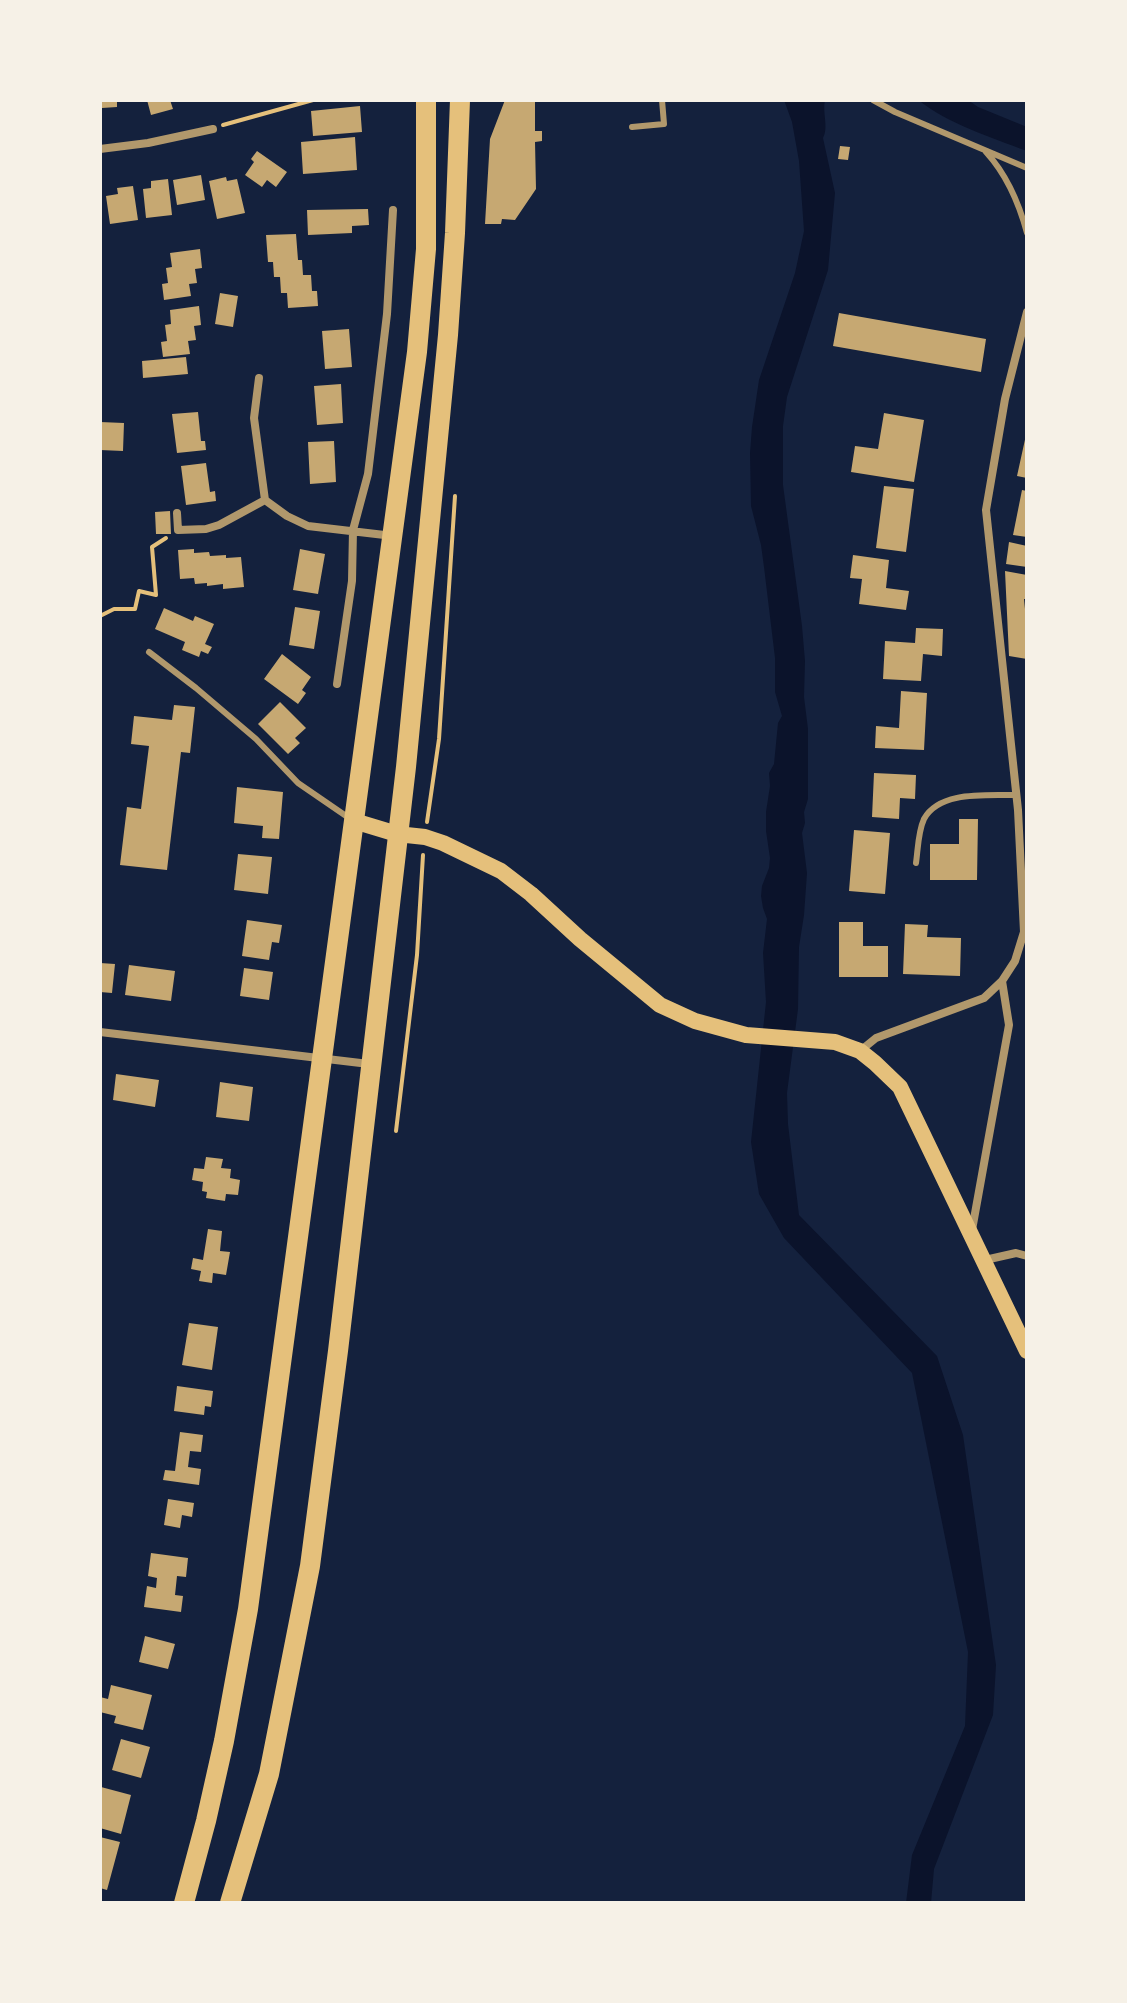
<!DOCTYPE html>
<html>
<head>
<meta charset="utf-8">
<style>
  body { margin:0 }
  #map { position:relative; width:1127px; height:2003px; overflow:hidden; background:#14213d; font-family:Helvetica,sans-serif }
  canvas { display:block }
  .frame { position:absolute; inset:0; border:102px solid #f6f1e7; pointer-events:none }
</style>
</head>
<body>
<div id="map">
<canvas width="1127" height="2003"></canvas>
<div class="frame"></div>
</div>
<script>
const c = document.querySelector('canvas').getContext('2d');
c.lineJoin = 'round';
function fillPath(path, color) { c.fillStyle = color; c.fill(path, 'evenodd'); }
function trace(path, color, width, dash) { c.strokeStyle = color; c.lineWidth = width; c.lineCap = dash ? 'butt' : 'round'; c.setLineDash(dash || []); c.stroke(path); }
fillPath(new Path2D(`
  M 784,100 L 825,100 C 822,113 829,127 823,138 L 835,193 L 828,270 L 787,397 L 783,426 L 783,485 L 802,626 L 805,661 L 804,697 L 808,729 L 808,799 L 804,812 L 805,823 L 802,833 L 807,873 L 804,915 L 799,947 L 798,1009 L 787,1093 L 788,1124 L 799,1215 L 937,1356 L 963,1435 L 996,1665 L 993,1715 L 934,1869 L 931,1903 L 906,1903 L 912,1855 L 965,1726 L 968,1652 L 912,1373 L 784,1238 L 759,1194 L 751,1142 L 766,1002 L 763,953 L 767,919 L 763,908 L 761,896 L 762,886 L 769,868 L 770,858 L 766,831 L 766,812 L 770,786 L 769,773 L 774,764 L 778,723 L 782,716 L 775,692 L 775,658 L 764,567 L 761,545 L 751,506 L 750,453 L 752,427 L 759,380 L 795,273 L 804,231 L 799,161 L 792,122 Z
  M 918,100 L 968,100 L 978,107 L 1027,127 L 1027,151 C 990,137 949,124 918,100 Z`), '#0b132b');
fillPath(new Path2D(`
  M 102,100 L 117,100 L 117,107 L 102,108 Z
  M 147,100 L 170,100 L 173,109 L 151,115 Z
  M 505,100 L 535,100 L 535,131 L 542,131 L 542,141 L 535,142 L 536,189 L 515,220 L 502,219 L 501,224 L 485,224 L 490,139 Z
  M 360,106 L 362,132 L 313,136 L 311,111 Z
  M 355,137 L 357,170 L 303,174 L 301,142 Z
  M 840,146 L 850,147 L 848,160 L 838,159 Z
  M 257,151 L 287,172 L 276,187 L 267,180 L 262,187 L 245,175 L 254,162 L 251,159 Z
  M 201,175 L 205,200 L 177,205 L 173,180 Z
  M 226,177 L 227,181 L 237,179 L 245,213 L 217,219 L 209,181 Z
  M 168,179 L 172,215 L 146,218 L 143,189 L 151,188 L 151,181 Z
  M 133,186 L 138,220 L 110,224 L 106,196 L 118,194 L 117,188 Z
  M 368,209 L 369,225 L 352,226 L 352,233 L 308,235 L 307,210 Z
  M 296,234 L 298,260 L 302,260 L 303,275 L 311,275 L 312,291 L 317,291 L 318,306 L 288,308 L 287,293 L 281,293 L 280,277 L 274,277 L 273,262 L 268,262 L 266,235 Z
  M 200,249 L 202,268 L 195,269 L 197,283 L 189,284 L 191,296 L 164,300 L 162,284 L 168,283 L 166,268 L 172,267 L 170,253 Z
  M 220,293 L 238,296 L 233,327 L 215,324 Z
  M 199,306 L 201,325 L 194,326 L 196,340 L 188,341 L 190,354 L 163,357 L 161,342 L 167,341 L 165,325 L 171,324 L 170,310 Z
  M 839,313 L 986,339 L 981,372 L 833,346 Z
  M 349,329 L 352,367 L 325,369 L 322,331 Z
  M 186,357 L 188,374 L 143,378 L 142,361 Z
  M 341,384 L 343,423 L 317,425 L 314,386 Z
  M 198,412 L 201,441 L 205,441 L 206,450 L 177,453 L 172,414 Z
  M 884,413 L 924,420 L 914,482 L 851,472 L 855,446 L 878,449 Z
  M 100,422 L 124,423 L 123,451 L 100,450 Z
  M 1026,435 L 1027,435 L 1027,478 L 1017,476 Z
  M 334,441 L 336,482 L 310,484 L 308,442 Z
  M 206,463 L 210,492 L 215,491 L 216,501 L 186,505 L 181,466 Z
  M 884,486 L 914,489 L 906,552 L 876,548 Z
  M 1022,490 L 1027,491 L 1027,537 L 1013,535 Z
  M 170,511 L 171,534 L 156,534 L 155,512 Z
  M 1009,542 L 1027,546 L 1027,567 L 1006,564 Z
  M 194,549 L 194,553 L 209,552 L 210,556 L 226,555 L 226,558 L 241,557 L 244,587 L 223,589 L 223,584 L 207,586 L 207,583 L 195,584 L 194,578 L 180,579 L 178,550 Z
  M 300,549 L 325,554 L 318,594 L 293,590 Z
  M 853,555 L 889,560 L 886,588 L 909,591 L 906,610 L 859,604 L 862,579 L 850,578 Z
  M 1005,571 L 1027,575 L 1027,599 L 1024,599 L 1027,629 L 1027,659 L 1009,656 Z
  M 295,607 L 320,611 L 314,649 L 289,645 Z
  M 164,608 L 193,621 L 195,616 L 214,624 L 205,644 L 212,647 L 208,654 L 201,651 L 199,657 L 182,650 L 185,642 L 155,629 Z
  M 916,628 L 943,629 L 942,656 L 923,654 L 921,681 L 883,679 L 885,641 L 915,643 Z
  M 282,654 L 311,677 L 302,690 L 306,693 L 298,704 L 264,679 Z
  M 901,691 L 927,693 L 924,750 L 875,748 L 876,726 L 899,728 Z
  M 280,702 L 306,728 L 295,738 L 300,743 L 288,754 L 258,724 Z
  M 174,705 L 195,707 L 190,753 L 181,752 L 167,870 L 120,865 L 127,807 L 141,809 L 149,746 L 131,744 L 134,716 L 172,720 Z
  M 874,773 L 916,775 L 915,799 L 900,798 L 899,819 L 872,817 Z
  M 237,787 L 283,792 L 279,839 L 262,838 L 263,826 L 234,823 Z
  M 959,819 L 978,819 L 977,880 L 930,880 L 930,844 L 959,844 Z
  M 854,830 L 890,833 L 885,894 L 849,891 Z
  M 238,854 L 272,857 L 268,894 L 234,890 Z
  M 247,920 L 282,925 L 279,943 L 272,942 L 269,960 L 242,956 Z
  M 839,922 L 863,922 L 863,946 L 888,946 L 888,977 L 839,977 Z
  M 905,924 L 928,925 L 927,937 L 961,938 L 960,976 L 903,974 Z
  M 100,963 L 115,964 L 112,993 L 100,992 Z
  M 129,965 L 175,971 L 171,1001 L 125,995 Z
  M 244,968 L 273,972 L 269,1000 L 240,996 Z
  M 116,1074 L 159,1080 L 155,1107 L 113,1100 Z
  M 220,1082 L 253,1087 L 249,1121 L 216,1117 Z
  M 206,1157 L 223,1159 L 221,1168 L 231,1169 L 230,1178 L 240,1180 L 238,1195 L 226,1194 L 225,1201 L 206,1198 L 207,1192 L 202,1191 L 203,1182 L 192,1180 L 194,1168 L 204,1169 Z
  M 208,1229 L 222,1231 L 220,1251 L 230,1252 L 226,1275 L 213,1273 L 212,1283 L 199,1281 L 201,1271 L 191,1269 L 193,1258 L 203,1260 Z
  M 189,1323 L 218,1327 L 212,1370 L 182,1365 Z
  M 177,1386 L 213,1391 L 211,1407 L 205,1406 L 204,1415 L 174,1411 Z
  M 180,1432 L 203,1435 L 201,1452 L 190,1451 L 188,1467 L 201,1469 L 199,1485 L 163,1480 L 165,1470 L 175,1471 Z
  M 168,1499 L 194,1503 L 192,1517 L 182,1515 L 180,1528 L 164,1525 Z
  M 151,1553 L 188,1558 L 186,1577 L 177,1576 L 175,1595 L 183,1596 L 181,1612 L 144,1607 L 147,1586 L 156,1588 L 157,1578 L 148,1576 Z
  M 145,1636 L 175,1644 L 168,1669 L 139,1662 Z
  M 111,1685 L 152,1695 L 143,1730 L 114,1723 L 116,1716 L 100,1712 L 100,1697 L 108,1699 Z
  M 121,1739 L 150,1747 L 141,1778 L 112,1770 Z
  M 101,1787 L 131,1795 L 121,1834 L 100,1828 Z
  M 100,1837 L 120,1842 L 107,1890 L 100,1888 Z`), '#c6a872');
trace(new Path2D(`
  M 223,125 L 313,100
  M 100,616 L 114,609 L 135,609 L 139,591 L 156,595 L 152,547 L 166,538
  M 427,822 L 439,739 L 455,496
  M 396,1131 L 417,955 L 423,855`), '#e5c07b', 4);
trace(new Path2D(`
  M 873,100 L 895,112 L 1027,168
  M 632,127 L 664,124 L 662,100
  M 986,152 C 1007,175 1019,203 1027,233
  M 149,652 L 196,688 L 256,739 L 298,783 L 349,818
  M 916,863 C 918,849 918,832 924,819 C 940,790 988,796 1017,795`), '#b1986c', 6);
trace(new Path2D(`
  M 100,149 L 148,143 L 213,129
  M 259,378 L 254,418 L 265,500 L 287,516 L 308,526 L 393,536
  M 177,513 L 178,530 L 206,529 L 219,525 L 265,500
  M 337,684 L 352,581 L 353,530 L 368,474 L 387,314 L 393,210
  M 100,1032 L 369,1064
  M 860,1051 L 876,1038 L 984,998 L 1002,981
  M 972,1230 L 1009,1025 L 1002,981 L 1015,961 L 1024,932 L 1018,810 L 986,510 L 1005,399 L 1027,312
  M 985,1260 L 1016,1253 L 1027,1256`), '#b1986c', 8);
trace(new Path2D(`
  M 354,821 L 397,834 L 425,837 L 443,843 L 501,871 L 531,894 L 580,939 L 660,1005 L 695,1021 L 746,1035 L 835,1042 L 860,1051 L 875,1063 L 900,1087 L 1027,1351`), '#e5c07b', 16);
trace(new Path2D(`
  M 184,1903 L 206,1821 L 224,1741 L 248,1609 L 417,352 L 426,249 L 426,100
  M 230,1903 L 269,1774 L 310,1566 L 338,1351 L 406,767 L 448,335 L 455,233 L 460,100`), '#e5c07b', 20);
</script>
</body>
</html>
